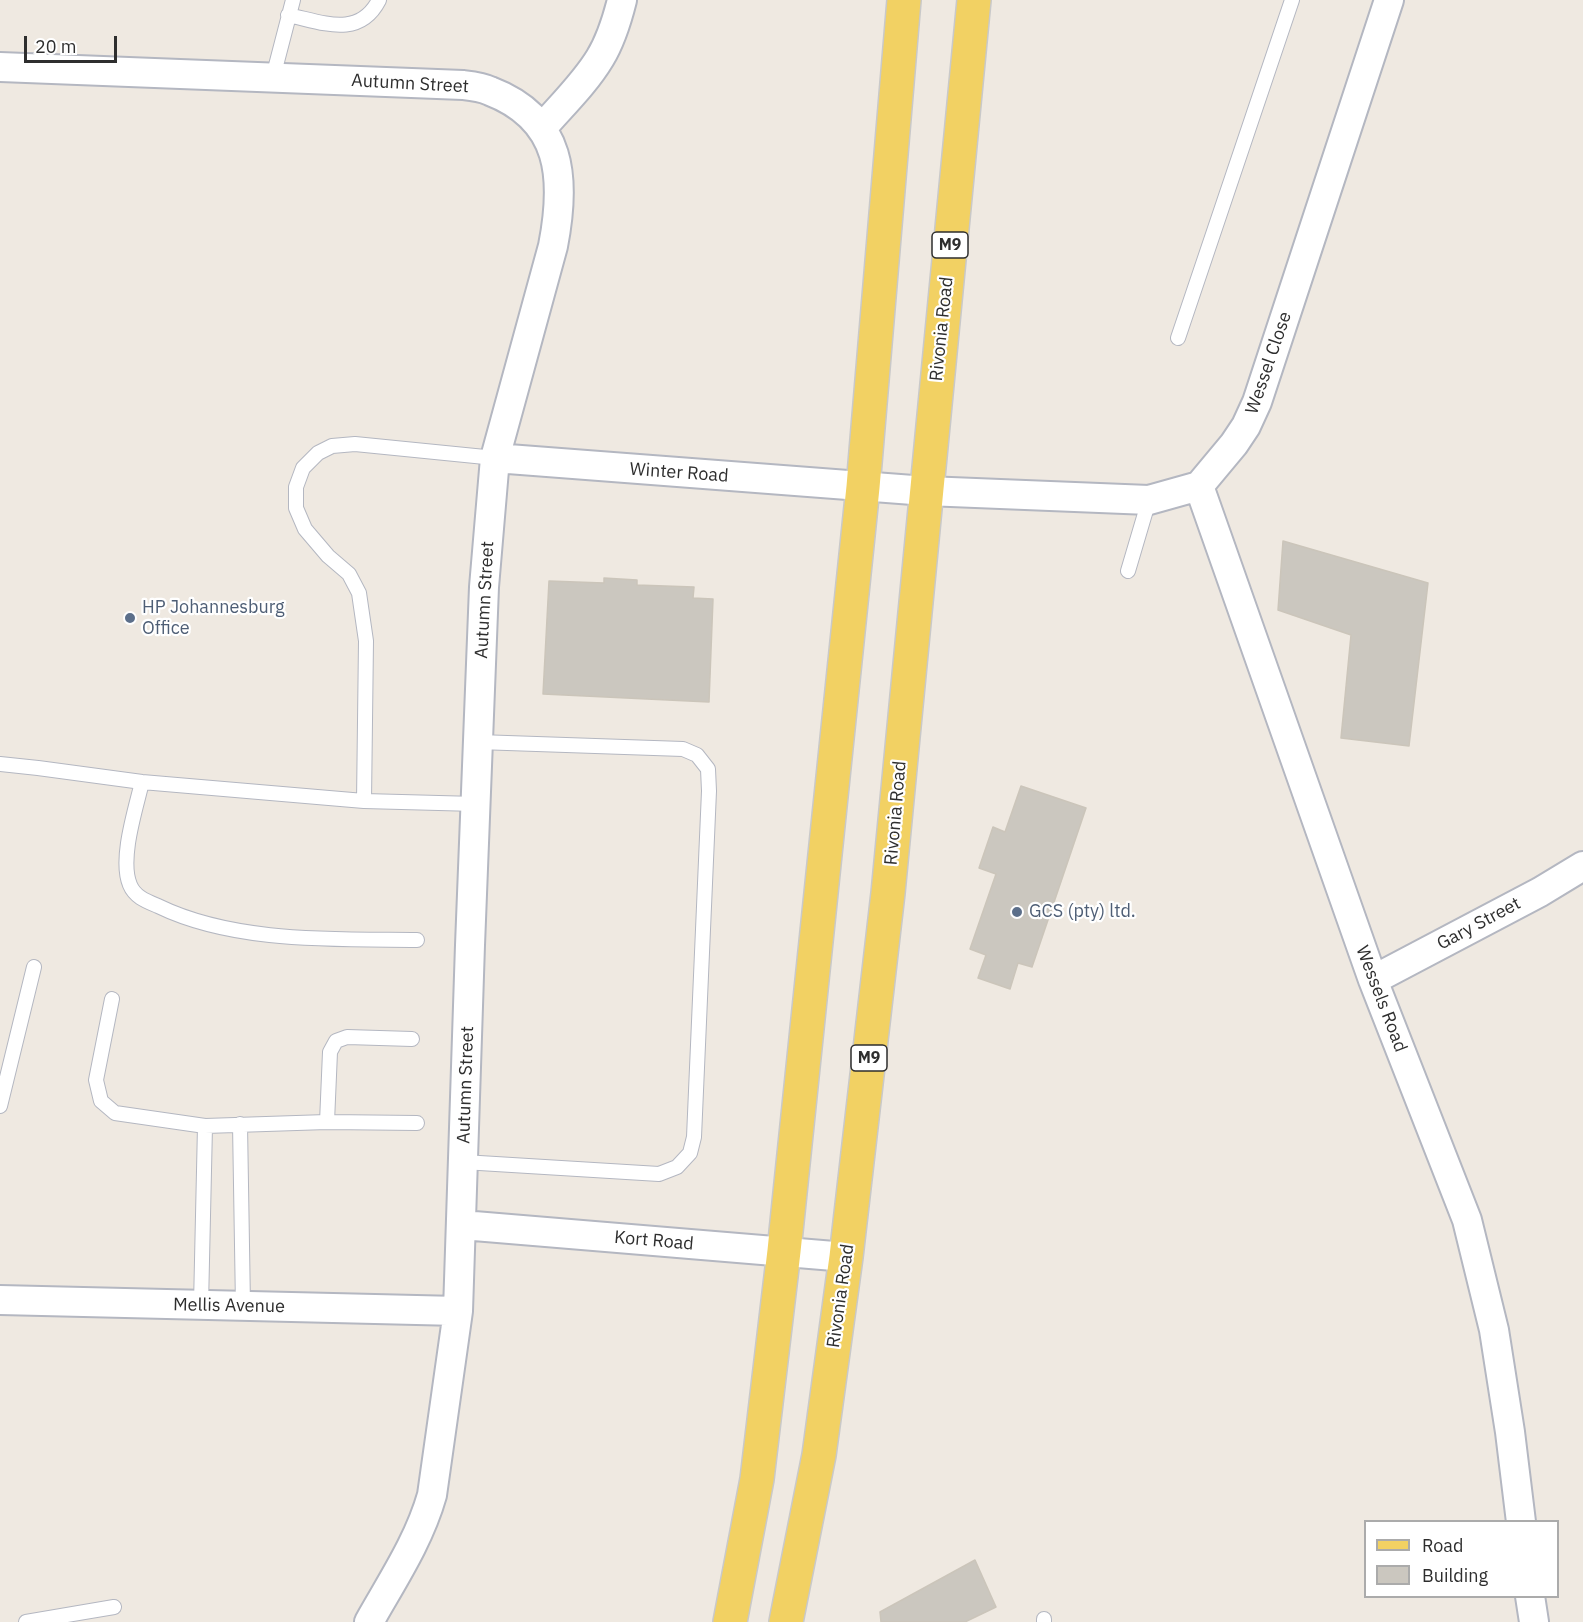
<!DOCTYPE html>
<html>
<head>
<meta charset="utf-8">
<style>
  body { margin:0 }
  #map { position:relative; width:1583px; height:1622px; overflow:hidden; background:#efe9e1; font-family:"IBM Plex Sans",sans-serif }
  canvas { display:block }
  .legend { position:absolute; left:1364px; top:1520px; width:195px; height:78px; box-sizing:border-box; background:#fff; border:2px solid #ababab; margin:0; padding:8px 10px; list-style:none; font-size:18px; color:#2e2e2e }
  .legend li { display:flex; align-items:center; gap:12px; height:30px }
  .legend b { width:30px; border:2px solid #ababab }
  .scale { position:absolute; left:24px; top:36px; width:93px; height:27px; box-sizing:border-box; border:3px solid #2e2e2e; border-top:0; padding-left:8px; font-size:18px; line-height:21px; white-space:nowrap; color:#2e2e2e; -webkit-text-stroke:4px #fff; paint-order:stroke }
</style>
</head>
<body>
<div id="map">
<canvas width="1583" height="1622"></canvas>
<ul class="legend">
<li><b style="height:8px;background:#f2d163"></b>Road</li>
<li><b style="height:16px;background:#cbc7bf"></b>Building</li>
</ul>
<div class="scale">20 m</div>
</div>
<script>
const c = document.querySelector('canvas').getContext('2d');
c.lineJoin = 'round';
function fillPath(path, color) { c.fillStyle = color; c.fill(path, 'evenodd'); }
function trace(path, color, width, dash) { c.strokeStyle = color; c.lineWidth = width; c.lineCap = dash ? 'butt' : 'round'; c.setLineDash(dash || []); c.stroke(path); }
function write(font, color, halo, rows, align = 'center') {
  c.font = font + ' "IBM Plex Sans",sans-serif'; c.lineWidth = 4.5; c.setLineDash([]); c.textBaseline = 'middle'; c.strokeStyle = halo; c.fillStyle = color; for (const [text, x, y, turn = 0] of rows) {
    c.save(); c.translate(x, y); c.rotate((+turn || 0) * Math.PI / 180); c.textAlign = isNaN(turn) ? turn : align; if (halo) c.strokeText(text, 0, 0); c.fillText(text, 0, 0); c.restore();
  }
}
const building = new Path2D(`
  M 1283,541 L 1428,583 L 1409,746 L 1341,738 L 1351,635 L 1278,610 Z
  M 604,578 L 637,580 L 637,585 L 694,587 L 693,598 L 713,599 L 709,702 L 543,694 L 549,581 L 604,583 Z
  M 1021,786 L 1086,808 L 1032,967 L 1018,963 L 1010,989 L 978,978 L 986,955 L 970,949 L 996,874 L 979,868 L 993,827 L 1005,832 Z
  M 975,1560 L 996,1607 L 965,1622 L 881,1622 L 880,1612 Z`);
fillPath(building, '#cbc7bf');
trace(building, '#cbc5ba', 1.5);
const lane = new Path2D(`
  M 288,15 C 322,22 359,39 379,0
  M 273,77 L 293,0
  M 1178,338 L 1292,0
  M 1128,571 L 1149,500
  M 0,764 L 38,768 L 142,782 L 364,801 L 366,641 L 359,593 L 349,574 L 328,556 L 305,529 L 296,508 L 296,487 L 303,468 L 318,453 L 332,446 L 355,444 L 495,458
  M 142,782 C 136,808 119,859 130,885 C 135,897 146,901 158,906 C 234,943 333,939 417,940
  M 364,801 L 476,804
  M 112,999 L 96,1080 L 101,1101 L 115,1113 L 205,1126 L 327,1122 L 417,1123
  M 0,1106 L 34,967
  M 327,1122 L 330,1052 L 336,1041 L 347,1037 L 412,1039
  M 240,1124 L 243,1306
  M 463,1162 L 659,1174 L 677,1167 L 690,1153 L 694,1137 L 709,791 L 708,769 L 697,755 L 683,749 L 478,742
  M 201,1305 L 205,1126
  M 1044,1619 L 1044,1622
  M 26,1622 L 114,1607`);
const street = new Path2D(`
  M 0,67 L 463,85 C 472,86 482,87 490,91 C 563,119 566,179 553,246 L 495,458 L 484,587 L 470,945 L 458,1311 L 432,1495 C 419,1541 392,1581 369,1622
  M 543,127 C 562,105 585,83 600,58 C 611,40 617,20 622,0
  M 495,458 L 926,491 L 1149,500 L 1199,486 L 1234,444 L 1246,426 L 1257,402 L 1389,0
  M 1199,486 L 1373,980 L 1467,1220 L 1494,1330 L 1510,1432 L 1521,1522
  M 1373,980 L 1540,892 L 1583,866
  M 462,1225 L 846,1257
  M 0,1300 L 458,1311
  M 1530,1596 L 1534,1622`);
const primary = new Path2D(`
  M 730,1622 L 757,1479 L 784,1251 L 863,487 L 904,0
  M 786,1622 L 819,1455 L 846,1257 L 888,893 L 974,0`);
trace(lane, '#b4b7c1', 16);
trace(street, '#b4b7c1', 32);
trace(primary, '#c9c9c9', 36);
trace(lane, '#fff', 14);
trace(street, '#fff', 28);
trace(primary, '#f2d163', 33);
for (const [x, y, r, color] of [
  [130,618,6,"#5c6f8a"],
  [1017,912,6,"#5c6f8a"]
]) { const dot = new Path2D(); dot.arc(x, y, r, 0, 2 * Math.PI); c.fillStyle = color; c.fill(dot); trace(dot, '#fff', 2); }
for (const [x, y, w] of [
  [950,245,36],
  [869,1058,36]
]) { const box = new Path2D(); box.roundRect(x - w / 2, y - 13, w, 26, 4.5); c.fillStyle = '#fff'; c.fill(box); trace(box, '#2e2e2e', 1.5); }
write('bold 16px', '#2e2e2e', null, [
  ["M9",950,245],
  ["M9",869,1058]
]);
write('18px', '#2e2e2e', '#fff', [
  ["Autumn Street",410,84,3],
  ["Rivonia Road",942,329,-84],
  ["Wessel Close",1269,363,-71],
  ["Winter Road",679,473,4],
  ["Autumn Street",485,600,-87],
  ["Rivonia Road",896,813,-85],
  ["Gary Street",1479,924,-28],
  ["Wessels Road",1381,999,69],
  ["Autumn Street",466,1085,-88],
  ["Kort Road",654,1241,5],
  ["Rivonia Road",841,1296,-82],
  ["Mellis Avenue",229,1306,1]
]);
write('18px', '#4e5e75', '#fff', [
  ["HP Johannesburg",142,608],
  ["Office",142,629],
  ["GCS (pty) ltd.",1029,912]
], 'left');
</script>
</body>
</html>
